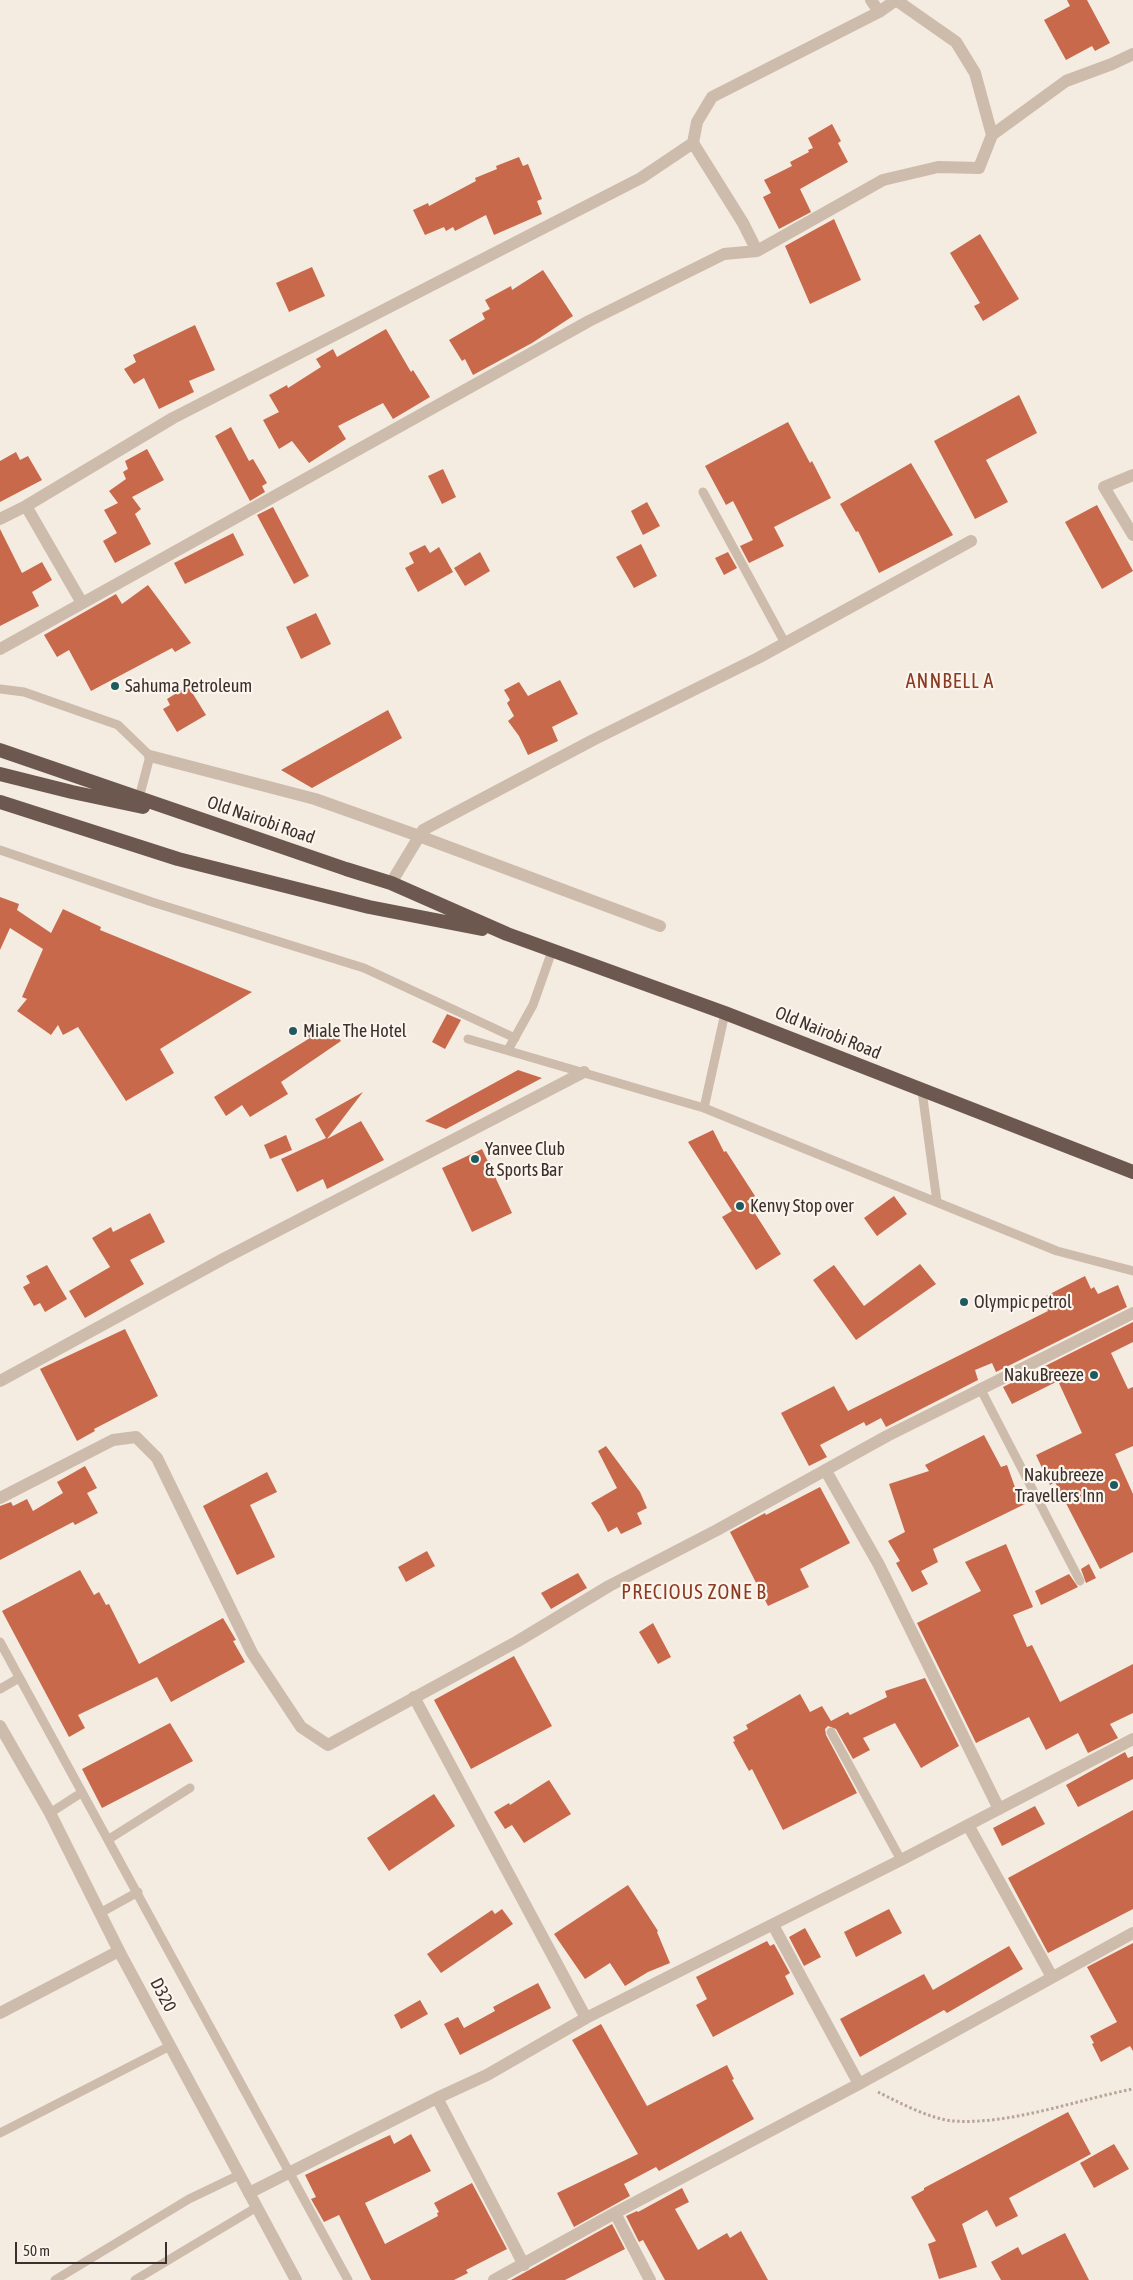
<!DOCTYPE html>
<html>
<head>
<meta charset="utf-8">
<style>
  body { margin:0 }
  #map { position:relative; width:1133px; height:2280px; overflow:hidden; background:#f4ebe1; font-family:"Asap Condensed",sans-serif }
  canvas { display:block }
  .scale { position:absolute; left:15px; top:2242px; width:152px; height:22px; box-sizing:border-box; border:2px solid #3b302b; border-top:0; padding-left:6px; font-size:15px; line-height:18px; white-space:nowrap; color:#3b302b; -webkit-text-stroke:4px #fbf5ee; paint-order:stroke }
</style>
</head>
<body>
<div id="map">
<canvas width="1133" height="2280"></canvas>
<div class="scale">50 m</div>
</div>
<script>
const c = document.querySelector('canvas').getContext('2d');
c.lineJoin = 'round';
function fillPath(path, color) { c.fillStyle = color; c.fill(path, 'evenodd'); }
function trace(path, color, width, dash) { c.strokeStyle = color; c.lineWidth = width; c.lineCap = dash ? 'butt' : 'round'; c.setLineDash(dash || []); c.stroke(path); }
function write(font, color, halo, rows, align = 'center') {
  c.font = font + ' "Asap Condensed",sans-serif'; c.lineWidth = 4.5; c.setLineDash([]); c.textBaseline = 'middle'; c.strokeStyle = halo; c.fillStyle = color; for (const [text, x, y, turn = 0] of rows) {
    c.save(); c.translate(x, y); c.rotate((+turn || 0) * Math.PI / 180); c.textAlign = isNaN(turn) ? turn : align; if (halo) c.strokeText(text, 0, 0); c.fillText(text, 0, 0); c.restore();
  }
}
fillPath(new Path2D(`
  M 1067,0 L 1087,0 L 1110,43 L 1095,51 L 1092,46 L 1066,60 L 1044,20 L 1070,6 Z
  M 832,124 L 841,141 L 838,143 L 848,162 L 800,189 L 811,212 L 779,229 L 763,197 L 771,193 L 764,180 L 792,166 L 790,162 L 809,152 L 808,150 L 813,148 L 808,138 Z
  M 519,157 L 523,166 L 528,164 L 542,199 L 537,201 L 542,214 L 494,235 L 486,215 L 455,231 L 453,227 L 446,231 L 444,227 L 425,235 L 413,210 L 428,203 L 429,206 L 476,181 L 475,178 L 497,169 L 496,166 Z
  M 834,219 L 861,280 L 810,304 L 785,246 Z
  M 980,234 L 1019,299 L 983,321 L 974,306 L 980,303 L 950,253 Z
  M 312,267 L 325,296 L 289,312 L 276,283 Z
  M 543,270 L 573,316 L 532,343 L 473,375 L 465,359 L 462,361 L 449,340 L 485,319 L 482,313 L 490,309 L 485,300 L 511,286 L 512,290 Z
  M 195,325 L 215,370 L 189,381 L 194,392 L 159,409 L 144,378 L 134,384 L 124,369 L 136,362 L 133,355 Z
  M 386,329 L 411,372 L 413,370 L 430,397 L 393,419 L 383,403 L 338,426 L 346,439 L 309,463 L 292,441 L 279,449 L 263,420 L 279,412 L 269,395 L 287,385 L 288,388 L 321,367 L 316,359 L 333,349 L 337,357 Z
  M 1019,395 L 1037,433 L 986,460 L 1008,502 L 975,519 L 934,441 Z
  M 788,422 L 810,463 L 812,461 L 831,498 L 774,527 L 784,546 L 749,563 L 740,546 L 753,540 L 733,501 L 726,505 L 705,466 Z
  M 231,427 L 249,461 L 253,459 L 267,483 L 262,486 L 265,492 L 250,501 L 215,436 Z
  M 147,449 L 164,480 L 132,497 L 141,509 L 135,514 L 151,544 L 115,563 L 103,541 L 117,533 L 104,510 L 118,503 L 109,491 L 126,479 L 123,472 L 128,469 L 125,461 Z
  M 16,452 L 20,460 L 28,456 L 42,480 L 0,502 L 0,461 Z
  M 911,463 L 953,535 L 879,573 L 858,531 L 856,532 L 840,504 Z
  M 443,469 L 456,497 L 442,504 L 428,476 Z
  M 647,502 L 660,526 L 643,535 L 631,511 Z
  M 1097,505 L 1133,571 L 1102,589 L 1065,522 Z
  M 273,507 L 309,576 L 294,584 L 257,515 Z
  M 0,529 L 22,573 L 42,562 L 52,580 L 32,592 L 39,606 L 0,626 Z
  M 233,533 L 244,555 L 185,584 L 174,563 Z
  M 641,544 L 657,576 L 634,588 L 616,557 Z
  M 425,545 L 430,553 L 439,547 L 453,572 L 418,592 L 405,568 L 414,563 L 409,553 Z
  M 480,552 L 490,571 L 465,586 L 454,568 Z
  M 728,552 L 737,568 L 724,575 L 715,558 Z
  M 148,585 L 191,643 L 175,652 L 172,648 L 91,691 L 69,650 L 57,657 L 44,635 L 116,594 L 122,604 Z
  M 316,613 L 331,644 L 301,659 L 286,627 Z
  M 560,680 L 578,714 L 552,727 L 558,741 L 528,755 L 519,736 L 508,721 L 514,716 L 507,703 L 510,700 L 504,690 L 519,682 L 528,696 Z
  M 188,686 L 206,715 L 177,732 L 163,709 L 170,705 L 167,699 Z
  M 388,710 L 402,738 L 312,788 L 281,770 Z
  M 0,897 L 19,904 L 17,910 L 51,933 L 63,909 L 101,927 L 100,930 L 252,992 L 160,1049 L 174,1073 L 126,1101 L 78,1027 L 63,1035 L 58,1025 L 51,1035 L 17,1011 L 27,999 L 22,997 L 43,949 L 10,928 L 0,950 Z
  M 447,1014 L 461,1020 L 445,1049 L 432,1042 Z
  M 321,1025 L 325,1030 L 330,1027 L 341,1041 L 281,1082 L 288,1094 L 250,1117 L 242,1105 L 226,1116 L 214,1097 L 310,1038 L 307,1035 Z
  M 518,1070 L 542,1078 L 446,1129 L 425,1121 Z
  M 363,1092 L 327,1139 L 361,1121 L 384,1160 L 327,1189 L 323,1179 L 297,1192 L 281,1159 L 326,1138 L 315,1119 Z
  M 713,1130 L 724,1152 L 726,1151 L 755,1196 L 747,1201 L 781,1254 L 756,1270 L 722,1217 L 732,1211 L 688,1142 Z
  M 286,1135 L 292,1150 L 270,1159 L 264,1145 Z
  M 482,1149 L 512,1213 L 472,1232 L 442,1168 Z
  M 894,1196 L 907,1214 L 877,1236 L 864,1218 Z
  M 150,1213 L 165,1242 L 130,1260 L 144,1284 L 85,1318 L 69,1291 L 110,1267 L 92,1238 L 111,1227 L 113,1232 Z
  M 920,1264 L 936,1284 L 856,1340 L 813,1280 L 834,1265 L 864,1306 Z
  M 47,1265 L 67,1299 L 45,1312 L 40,1303 L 34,1306 L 23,1287 L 30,1283 L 26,1276 Z
  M 1085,1276 L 1091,1289 L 1094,1287 L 1098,1294 L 1118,1285 L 1127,1307 L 996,1372 L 992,1363 L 975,1370 L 978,1380 L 886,1427 L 881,1418 L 866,1426 L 864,1422 L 820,1445 L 827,1457 L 809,1466 L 781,1413 L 834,1386 L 848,1411 L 1048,1311 L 1042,1298 Z
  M 1133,1322 L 1133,1342 L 1111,1353 L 1128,1389 L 1133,1387 L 1133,1446 L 1115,1454 L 1133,1494 L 1133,1552 L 1100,1569 L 1055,1482 L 1050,1485 L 1036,1455 L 1082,1433 L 1058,1381 L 1012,1404 L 1003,1387 Z
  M 125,1329 L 158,1396 L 94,1429 L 95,1431 L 77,1441 L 40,1369 Z
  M 984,1435 L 1001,1467 L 1007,1465 L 1016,1490 L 1018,1489 L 1025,1504 L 933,1549 L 938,1562 L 921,1571 L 928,1584 L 912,1592 L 896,1563 L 900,1561 L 888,1541 L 905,1532 L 889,1484 L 929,1471 L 925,1465 Z
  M 606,1446 L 640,1492 L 647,1508 L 637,1513 L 642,1524 L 621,1534 L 617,1527 L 608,1532 L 600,1516 L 591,1503 L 617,1488 L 598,1451 Z
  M 85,1466 L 97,1488 L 87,1493 L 98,1513 L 75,1525 L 73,1522 L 0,1560 L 0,1506 L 11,1502 L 13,1506 L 27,1499 L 33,1511 L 63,1493 L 57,1482 Z
  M 267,1472 L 277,1492 L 250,1505 L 275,1557 L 237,1575 L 203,1506 Z
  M 820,1487 L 850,1543 L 800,1569 L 809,1587 L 768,1606 L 730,1532 L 765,1513 L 766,1515 Z
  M 1006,1544 L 1033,1607 L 1013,1615 L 1027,1647 L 1032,1645 L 1060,1702 L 1133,1664 L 1133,1713 L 1110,1724 L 1118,1738 L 1088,1753 L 1078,1733 L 1046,1750 L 1029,1717 L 976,1743 L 917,1623 L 981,1591 L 965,1562 Z
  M 427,1551 L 435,1566 L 406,1582 L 398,1567 Z
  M 1089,1564 L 1096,1578 L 1086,1583 L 1081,1569 Z
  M 80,1570 L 94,1595 L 99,1592 L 106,1605 L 109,1604 L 139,1664 L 223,1618 L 236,1640 L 233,1641 L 245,1662 L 171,1702 L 157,1677 L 78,1715 L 85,1728 L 69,1737 L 2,1611 Z
  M 578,1573 L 587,1588 L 551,1609 L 541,1593 Z
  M 1069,1574 L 1078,1587 L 1041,1605 L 1035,1591 Z
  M 653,1623 L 671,1657 L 658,1664 L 639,1632 Z
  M 514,1656 L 552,1726 L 471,1769 L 434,1700 Z
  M 925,1678 L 959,1746 L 921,1768 L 895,1723 L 863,1738 L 870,1750 L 853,1759 L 836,1729 L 828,1726 L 825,1729 L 826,1735 L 857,1793 L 783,1830 L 752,1769 L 749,1771 L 733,1742 L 735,1741 L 733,1737 L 748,1729 L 746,1725 L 800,1694 L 810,1712 L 822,1706 L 831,1721 L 848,1712 L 850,1715 L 887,1697 L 885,1691 Z
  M 170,1723 L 193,1761 L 102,1808 L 82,1769 Z
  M 1125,1752 L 1128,1758 L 1133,1756 L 1133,1779 L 1078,1807 L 1066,1785 Z
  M 549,1780 L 571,1814 L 524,1843 L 512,1825 L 505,1829 L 494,1812 L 509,1803 L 510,1805 Z
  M 434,1794 L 455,1826 L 389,1871 L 367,1838 Z
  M 1035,1806 L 1045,1824 L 1002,1846 L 993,1828 Z
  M 1133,1810 L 1133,1909 L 1048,1953 L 1008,1878 Z
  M 628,1885 L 658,1931 L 657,1932 L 670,1963 L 648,1972 L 625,1986 L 610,1963 L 585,1979 L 554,1934 Z
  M 502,1909 L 513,1924 L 441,1973 L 427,1954 L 492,1910 L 495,1914 Z
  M 889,1909 L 902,1933 L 856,1957 L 844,1932 Z
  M 805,1928 L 821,1957 L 804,1966 L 789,1937 Z
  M 767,1941 L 770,1946 L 774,1944 L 790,1973 L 785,1976 L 794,1994 L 713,2037 L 696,2005 L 707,1999 L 696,1977 Z
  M 1133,1943 L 1133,2051 L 1130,2046 L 1101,2062 L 1092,2044 L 1094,2043 L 1090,2036 L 1117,2022 L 1087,1967 Z
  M 1009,1946 L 1023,1969 L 947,2013 L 944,2010 L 860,2057 L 840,2019 L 924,1974 L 933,1990 Z
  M 538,1983 L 551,2008 L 460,2055 L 444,2024 L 458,2017 L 464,2028 L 495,2011 L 493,2007 Z
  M 420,2000 L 428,2014 L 401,2029 L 394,2015 Z
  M 601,2024 L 647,2106 L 727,2065 L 734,2079 L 732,2080 L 754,2119 L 659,2171 L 656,2167 L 624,2184 L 630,2196 L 574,2227 L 557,2193 L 638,2154 L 572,2040 Z
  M 1068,2112 L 1091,2154 L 1009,2198 L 1018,2216 L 996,2227 L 987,2210 L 962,2224 L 977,2267 L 939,2279 L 928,2244 L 936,2241 L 911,2197 L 924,2190 L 924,2188 Z
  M 411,2134 L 431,2171 L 365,2203 L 385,2244 L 438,2216 L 437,2213 L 439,2212 L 434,2203 L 472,2183 L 507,2249 L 466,2270 L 468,2273 L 454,2280 L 371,2280 L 339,2215 L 324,2222 L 311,2199 L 316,2197 L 305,2175 L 390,2135 L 394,2144 Z
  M 1114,2144 L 1129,2169 L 1094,2188 L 1080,2163 Z
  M 682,2188 L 689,2202 L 675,2209 L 698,2250 L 727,2233 L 730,2238 L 741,2231 L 768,2280 L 665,2280 L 643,2240 L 639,2242 L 626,2216 L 637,2211 L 638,2212 Z
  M 612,2224 L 625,2249 L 565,2280 L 511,2280 Z
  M 1065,2233 L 1089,2280 L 1001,2280 L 991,2262 L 1018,2247 L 1022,2255 Z`), '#c8694b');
trace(new Path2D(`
  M 878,2092 C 898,2102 930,2119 953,2121 C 1011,2125 1076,2100 1133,2089`), '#b9a596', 3, [2.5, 2.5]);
trace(new Path2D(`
  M 703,492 L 785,643
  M 0,689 L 24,692 L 118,725 L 150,756 L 139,798
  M 0,850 L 152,902 L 364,968 L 515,1038
  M 725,1013 L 704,1108 L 1057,1251 L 1133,1271
  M 468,1039 L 704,1108
  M 508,1050 L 533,1005 L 552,951
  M 922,1091 L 937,1202
  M 980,1388 L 1080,1581
  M 0,1642 L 348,2280
  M 0,1689 L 19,1678
  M 831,1732 L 901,1860
  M 50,1813 L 81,1793
  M 109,1839 L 190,1788
  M 100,1913 L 138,1892
  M 0,2133 L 170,2046
  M 55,2280 L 189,2199 L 239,2175
  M 135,2280 L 257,2207`), '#cdbbac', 9);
trace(new Path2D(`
  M 871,0 L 879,12
  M 896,0 L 956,42 L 975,73 L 992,135
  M 757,251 L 883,180 L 938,167 L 979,168 L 992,135 L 1066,81 L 1112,64 L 1133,54
  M 1133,475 L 1104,487 L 1133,535
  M 26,506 L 82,603
  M 0,519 L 26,506 L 173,418 L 641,178 L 693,143 L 697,122 L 712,97 L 879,12 L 896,0
  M 0,649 L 589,321 L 724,254 L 757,251 L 743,223 L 693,143
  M 150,756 L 315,799 L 419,836 L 660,926
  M 391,883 L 423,830 L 593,740 L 758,658 L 971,541
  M 0,1381 L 225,1258 L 584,1072
  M 826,1471 L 879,1565 L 999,1809
  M 0,1498 L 113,1440 L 136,1437 L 157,1458 L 252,1653 L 301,1727 L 328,1745 L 518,1641 L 609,1586 L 717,1530 L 887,1436 L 1133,1313
  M 414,1697 L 586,2018
  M 968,1825 L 1052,1977
  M 773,1925 L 859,2084
  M 0,2013 L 119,1951
  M 437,2098 L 524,2265
  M 249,2193 L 437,2098 L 487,2075 L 586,2018 L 901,1860 L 1133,1739
  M 615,2213 L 650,2280
  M 494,2280 L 615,2213 L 859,2084 L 1133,1933`), '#cdbbac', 12);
trace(new Path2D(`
  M 0,1726 L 50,1813 L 119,1951 L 296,2280`), '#cdbbac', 12);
trace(new Path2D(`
  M 0,750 L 346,869 L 391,883 L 507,934 L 725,1013 L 1133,1172
  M 0,774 L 72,792 L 143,807
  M 0,802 L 178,859 L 369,907 L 482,929`), '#6c584f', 14);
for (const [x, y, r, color] of [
  [115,686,5,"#1f5a5e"],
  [293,1031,5,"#1f5a5e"],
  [475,1159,5,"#1f5a5e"],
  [740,1206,5,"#1f5a5e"],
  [964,1302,5,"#1f5a5e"],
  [1094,1375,5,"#1f5a5e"],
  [1114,1485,5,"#1f5a5e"]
]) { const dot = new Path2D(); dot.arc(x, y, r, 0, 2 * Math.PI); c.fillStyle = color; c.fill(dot); trace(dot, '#fbf5ee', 2); }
write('18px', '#3b302b', '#fbf5ee', [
  ["Sahuma Petroleum",125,686],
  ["Miale The Hotel",303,1031],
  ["Yanvee Club",485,1149],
  ["& Sports Bar",485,1170],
  ["Kenvy Stop over",750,1206],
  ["Olympic petrol",974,1302],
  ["NakuBreeze",1084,1375,"right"],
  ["Nakubreeze",1104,1475,"right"],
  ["Travellers Inn",1104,1496,"right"]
], 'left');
write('18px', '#3b302b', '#fbf5ee', [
  ["Old Nairobi Road",261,820,19],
  ["Old Nairobi Road",828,1033,22],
  ["D320",163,1995,62]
]);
c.letterSpacing = '1px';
write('20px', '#8c3b22', '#fbf5ee', [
  ["ANNBELL A",950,682],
  ["PRECIOUS ZONE B",694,1593]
]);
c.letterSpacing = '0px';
</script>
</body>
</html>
